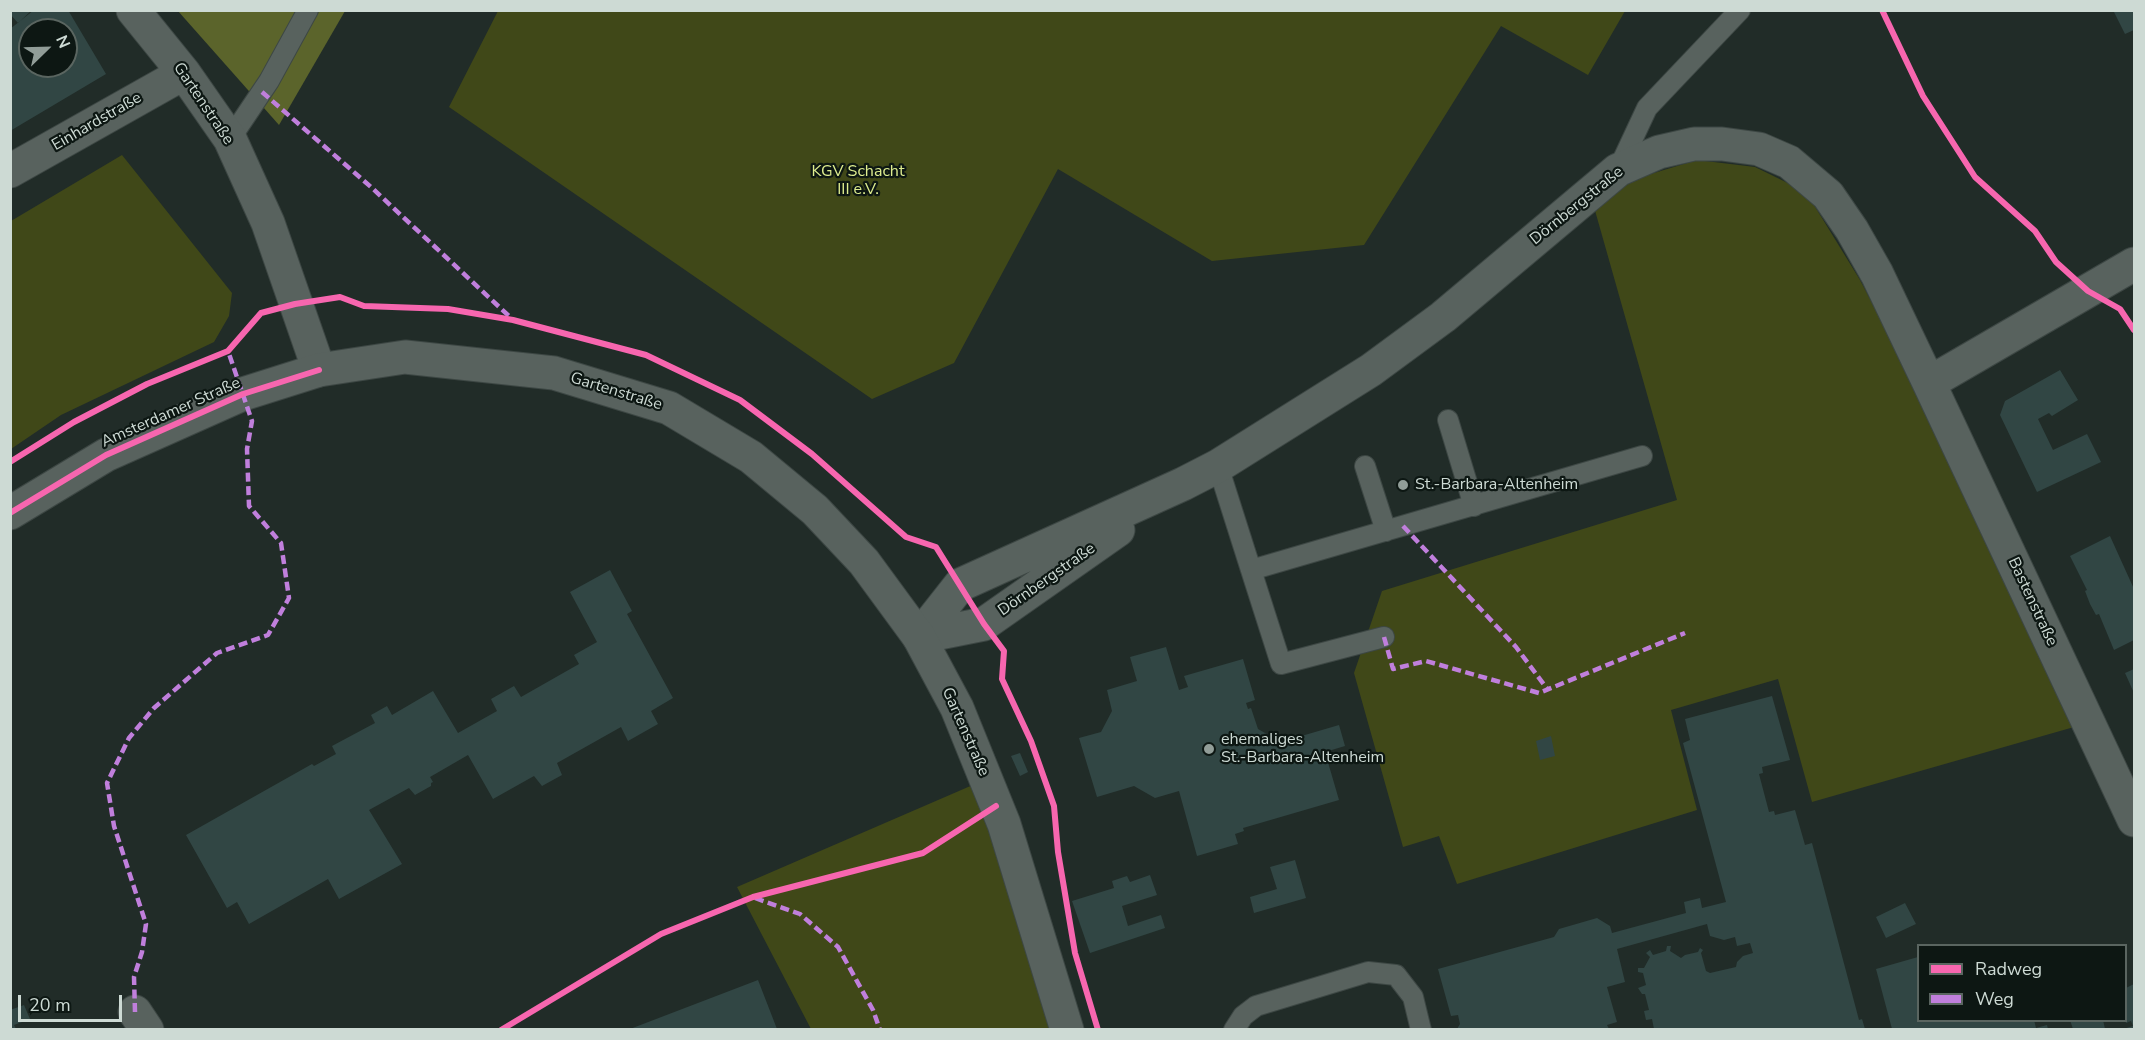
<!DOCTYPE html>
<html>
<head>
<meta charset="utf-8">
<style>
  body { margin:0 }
  #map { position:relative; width:2145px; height:1040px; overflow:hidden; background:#212c28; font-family:"Nunito Sans",sans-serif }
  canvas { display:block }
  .frame { position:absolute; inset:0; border:12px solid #cddad4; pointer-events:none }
  .legend { position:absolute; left:1917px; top:944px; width:210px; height:78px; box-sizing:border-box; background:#0d1713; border:2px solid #5a6560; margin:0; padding:8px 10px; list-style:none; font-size:18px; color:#cddad4 }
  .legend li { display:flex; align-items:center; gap:12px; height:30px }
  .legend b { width:30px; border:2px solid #5a6560 }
  .north { position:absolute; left:18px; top:18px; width:60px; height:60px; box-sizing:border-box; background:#0d1713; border:2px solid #5a6560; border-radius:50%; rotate:67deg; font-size:16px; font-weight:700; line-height:24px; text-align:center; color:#cddad4 }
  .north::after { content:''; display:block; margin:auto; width:21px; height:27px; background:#919d98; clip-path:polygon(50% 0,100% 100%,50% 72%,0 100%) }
  .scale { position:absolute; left:18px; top:995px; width:104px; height:27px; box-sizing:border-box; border:3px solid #cddad4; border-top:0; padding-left:8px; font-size:18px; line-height:21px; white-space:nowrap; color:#cddad4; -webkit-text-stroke:4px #0d1713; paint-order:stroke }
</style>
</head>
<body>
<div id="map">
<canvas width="2145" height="1040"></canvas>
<div class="frame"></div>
<ul class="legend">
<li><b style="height:8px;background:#f766af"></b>Radweg</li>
<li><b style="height:8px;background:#c07fdc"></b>Weg</li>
</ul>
<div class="north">N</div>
<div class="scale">20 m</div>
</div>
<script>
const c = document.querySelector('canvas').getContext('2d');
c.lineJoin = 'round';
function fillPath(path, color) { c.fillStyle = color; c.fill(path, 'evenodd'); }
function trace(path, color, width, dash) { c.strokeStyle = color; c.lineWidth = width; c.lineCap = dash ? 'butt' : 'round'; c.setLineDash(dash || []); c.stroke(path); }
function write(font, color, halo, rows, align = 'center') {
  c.font = font + ' "Nunito Sans",sans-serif'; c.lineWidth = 4.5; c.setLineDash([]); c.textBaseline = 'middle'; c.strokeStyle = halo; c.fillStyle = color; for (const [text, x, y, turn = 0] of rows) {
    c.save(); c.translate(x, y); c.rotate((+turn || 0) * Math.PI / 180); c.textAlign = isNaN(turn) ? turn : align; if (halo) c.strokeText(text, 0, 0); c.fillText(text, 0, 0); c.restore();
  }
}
fillPath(new Path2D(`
  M 498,11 L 498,10 L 1625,11 L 1588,75 L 1501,26 L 1364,245 L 1212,261 L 1058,169 L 954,363 L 872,399 L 449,107 Z
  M 122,155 L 232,293 L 229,316 L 214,342 L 61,415 L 11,449 L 11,221 Z
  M 1697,160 L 1755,167 L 1806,192 L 1860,280 L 1909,373 L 2081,725 L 1812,802 L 1778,679 L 1671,710 L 1697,810 L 1457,884 L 1439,836 L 1403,847 L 1354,673 L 1382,591 L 1677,500 L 1594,207 L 1621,183 Z
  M 982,781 L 1062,1029 L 811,1029 L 737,887 Z`), '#404818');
fillPath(new Path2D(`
  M 178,11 L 345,11 L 279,125 Z`), '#5b642b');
fillPath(new Path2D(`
  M 10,10 L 32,10 L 18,23 L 10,14 Z
  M 34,10 L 68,10 L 106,74 L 10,131 L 10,29 ZM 30,30 L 66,30 L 66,66 L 30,66 Z
  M 2113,10 L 2134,10 L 2134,30 L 2125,34 Z
  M 2060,370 L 2078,400 L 2052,416 L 2049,413 L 2038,419 L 2053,450 L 2087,434 L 2101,462 L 2037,492 L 2000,415 L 2005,401 Z
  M 2110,536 L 2134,589 L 2134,640 L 2114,650 L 2099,614 L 2096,615 L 2090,604 L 2085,591 L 2087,590 L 2070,556 Z
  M 610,570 L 632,611 L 627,614 L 673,698 L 651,711 L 658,724 L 628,741 L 621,727 L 557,763 L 562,775 L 542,786 L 534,776 L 493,799 L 468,755 L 430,777 L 433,782 L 431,783 L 431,786 L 415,795 L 409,788 L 369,810 L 402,864 L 339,899 L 328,879 L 249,924 L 237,902 L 227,908 L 186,835 L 312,764 L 314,766 L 336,754 L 332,746 L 375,723 L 371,715 L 387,706 L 392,715 L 433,691 L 458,733 L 497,711 L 491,699 L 514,686 L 521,697 L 579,664 L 574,655 L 597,642 L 570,592 Z
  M 1166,647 L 1179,690 L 1188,687 L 1184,676 L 1243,659 L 1255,700 L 1246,703 L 1248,709 L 1251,708 L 1258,729 L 1281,742 L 1339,725 L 1345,746 L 1325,752 L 1339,800 L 1243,828 L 1244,831 L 1235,834 L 1238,844 L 1197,856 L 1179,791 L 1155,798 L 1134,786 L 1097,797 L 1079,738 L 1101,732 L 1112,711 L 1107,690 L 1137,681 L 1130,657 Z
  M 2134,669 L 2134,693 L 2125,673 Z
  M 1772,696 L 1790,760 L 1762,767 L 1763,773 L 1759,774 L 1769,812 L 1774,811 L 1775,815 L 1795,810 L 1805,845 L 1812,843 L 1859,1020 L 1862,1019 L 1865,1029 L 1654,1029 L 1652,1019 L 1646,1020 L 1644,1011 L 1649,1010 L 1645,994 L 1642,994 L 1638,988 L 1646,985 L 1643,973 L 1638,972 L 1638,968 L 1644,968 L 1650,957 L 1646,953 L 1650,950 L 1653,955 L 1666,951 L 1667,946 L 1671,946 L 1670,951 L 1681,958 L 1685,955 L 1698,952 L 1700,948 L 1703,950 L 1701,953 L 1706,971 L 1710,973 L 1736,967 L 1737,962 L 1743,956 L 1753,953 L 1750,943 L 1737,946 L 1735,937 L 1724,940 L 1710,936 L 1707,924 L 1617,949 L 1625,982 L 1607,987 L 1617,1022 L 1607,1025 L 1609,1029 L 1457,1029 L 1460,1024 L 1458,1015 L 1451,1016 L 1438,969 L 1554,937 L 1559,929 L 1597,918 L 1610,926 L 1612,933 L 1686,913 L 1684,902 L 1700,898 L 1702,908 L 1726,902 L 1683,743 L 1690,740 L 1685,719 Z
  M 1551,736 L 1555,756 L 1540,760 L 1536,741 Z
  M 1020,753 L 1028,772 L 1020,776 L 1011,756 Z
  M 1295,860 L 1306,898 L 1254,913 L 1250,897 L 1277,889 L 1270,867 Z
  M 1150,875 L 1157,895 L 1122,906 L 1128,926 L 1161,915 L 1165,928 L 1090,953 L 1072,901 L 1114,888 L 1112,881 L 1127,876 L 1130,882 Z
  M 1905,903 L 1916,924 L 1886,938 L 1876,917 Z
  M 1918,957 L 1918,1020 L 2034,1020 L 2036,1028 L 2047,1025 L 2048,1029 L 1892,1029 L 1876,969 Z
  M 758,980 L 777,1029 L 630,1029 Z
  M 2134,984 L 2134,1030 L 2123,1029 L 2133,1026 L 2131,1021 L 2126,1023 L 2125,1020 L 2126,988 Z
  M 24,1005 L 30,1019 L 14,1025 L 16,1029 L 10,1029 L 10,1010 Z
  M 2070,1020 L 2103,1020 L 2105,1029 L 2073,1029 Z`), '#314644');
const service = new Path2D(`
  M 230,139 L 269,81 L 308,10
  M 1618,170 L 1647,108 L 1740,10
  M 1448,420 L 1474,506
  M 1218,466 L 1251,570 L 1642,456
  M 1365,466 L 1386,531
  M 1251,570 L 1281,664 L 1384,637
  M 1234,1030 L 1243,1016 L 1256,1006 L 1368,972 L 1396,975 L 1413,997 L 1421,1030`);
const minor = new Path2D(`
  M 133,10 L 184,73 L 230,139 L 268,223 L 319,370
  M 10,171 L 184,73
  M 1929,383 L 2134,264
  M 919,637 L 960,585 L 1183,484 L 1218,466 L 1371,370 L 1443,317 L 1618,170 L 1659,152 L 1694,144 L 1722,144 L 1759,149 L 1789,162 L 1828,195 L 1852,230 L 1877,274 L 1929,383 L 2134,820
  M 919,637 L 984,624 L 1118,530
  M 135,1012 L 147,1030`);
const tertiary = new Path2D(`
  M 10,513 L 106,455 L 243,394 L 319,370 L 405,357 L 554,373 L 669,408 L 751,457 L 815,510 L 864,562 L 919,637 L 957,708 L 1004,824 L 1067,1030`);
trace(service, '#3d4744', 22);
trace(minor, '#3d4744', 35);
trace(tertiary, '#3d4744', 35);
trace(service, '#58625e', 20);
trace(minor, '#58625e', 33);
trace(tertiary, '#58625e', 33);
trace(new Path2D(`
  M 262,92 L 371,187 L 511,318
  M 1403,526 L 1516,647 L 1548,690
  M 1384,637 L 1393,669 L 1426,661 L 1539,693 L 1685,633
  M 755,898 L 800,914 L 838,947 L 873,1010 L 880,1030
  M 135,1012 L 134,977 L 142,952 L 146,924 L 114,826 L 107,783 L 129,738 L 154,708 L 217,653 L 268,635 L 289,598 L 281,543 L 249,506 L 247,449 L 252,421 L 228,351`), '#c07fdc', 4.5, [9, 4.5]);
trace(new Path2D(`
  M 1882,10 L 1923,96 L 1975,177 L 2035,231 L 2056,262 L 2088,291 L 2120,309 L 2134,330
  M 10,462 L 74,422 L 147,384 L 228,351 L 261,313 L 295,304 L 340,297 L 364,306 L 448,309 L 513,320 L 646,355 L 740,400 L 812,454 L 906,537 L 936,547 L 984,624 L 1004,651 L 1002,679 L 1031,741 L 1054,806 L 1058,852 L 1075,953 L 1098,1030
  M 10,513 L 106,455 L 243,394 L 319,370
  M 501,1030 L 661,934 L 753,897 L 923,853 L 996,806`), '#f766af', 6);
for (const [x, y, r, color] of [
  [1403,485,6,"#919d98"],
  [1209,749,6,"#919d98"]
]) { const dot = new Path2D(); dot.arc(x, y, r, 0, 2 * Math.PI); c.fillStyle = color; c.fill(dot); trace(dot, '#0d1713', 2); }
write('16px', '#cddad4', '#0d1713', [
  ["Gartenstraße",203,104,56],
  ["Einhardstraße",97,122,-30],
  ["Dörnbergstraße",1577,206,-39],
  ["Gartenstraße",616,392,17],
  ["Amsterdamer Straße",171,413,-24],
  ["Dörnbergstraße",1047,580,-35],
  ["Bastenstraße",2032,602,65],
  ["Gartenstraße",965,732,66]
]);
write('16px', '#deed8f', '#0d1713', [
  ["KGV Schacht",858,172],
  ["III e.V.",858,190]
]);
write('16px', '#cddad4', '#0d1713', [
  ["St.-Barbara-Altenheim",1415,485],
  ["ehemaliges",1221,740],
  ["St.-Barbara-Altenheim",1221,758]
], 'left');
</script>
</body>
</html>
